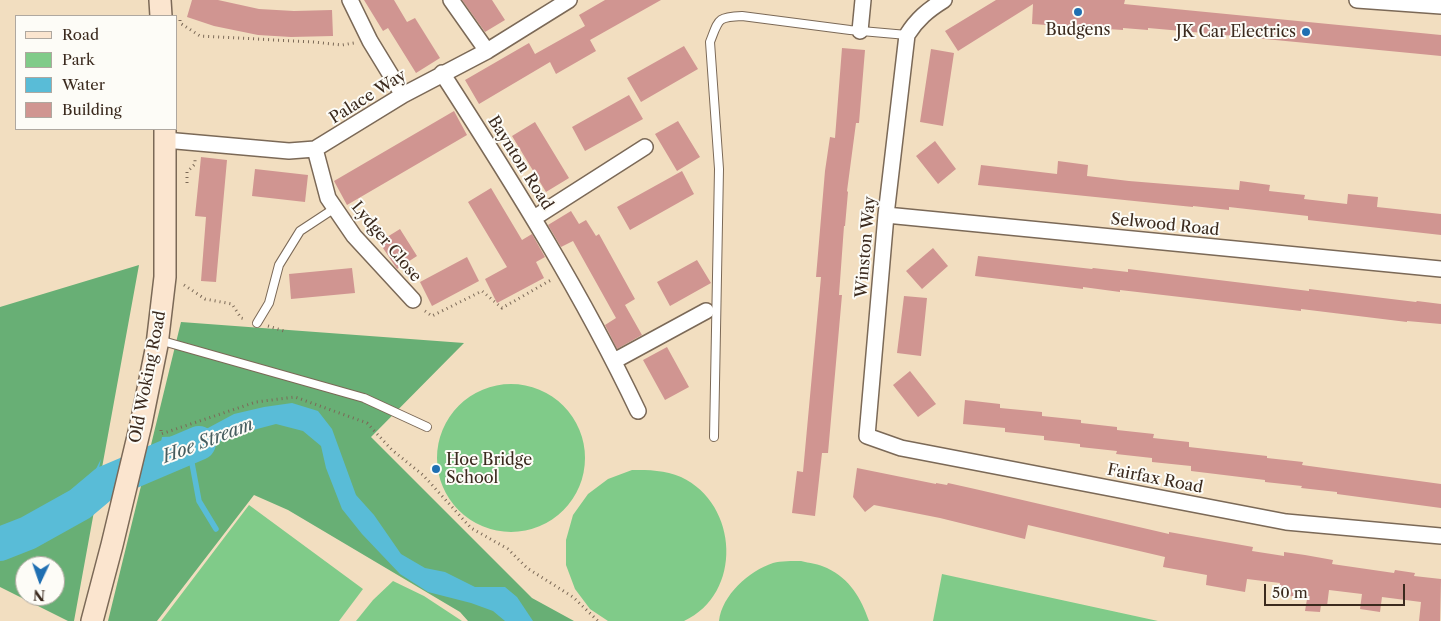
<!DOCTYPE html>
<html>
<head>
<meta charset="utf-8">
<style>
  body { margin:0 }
  #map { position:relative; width:1441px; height:621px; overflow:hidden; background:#f2dec0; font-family:"Libre Caslon Text",serif }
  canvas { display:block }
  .legend { position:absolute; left:15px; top:15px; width:162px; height:115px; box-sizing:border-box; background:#fdfcf7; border:1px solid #afa8a0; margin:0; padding:6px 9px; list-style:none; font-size:15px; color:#3b2a1e }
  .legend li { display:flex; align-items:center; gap:10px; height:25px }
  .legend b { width:25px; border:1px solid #afa8a0 }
  .north { position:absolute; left:15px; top:556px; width:50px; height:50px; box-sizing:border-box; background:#fdfcf7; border:1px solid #afa8a0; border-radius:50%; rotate:183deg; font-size:14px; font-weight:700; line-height:20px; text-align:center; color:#3b2a1e }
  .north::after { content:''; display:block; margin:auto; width:18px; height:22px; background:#1f6fb2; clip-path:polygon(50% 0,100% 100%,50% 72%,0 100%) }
  .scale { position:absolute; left:1264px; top:584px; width:141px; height:22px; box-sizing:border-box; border:2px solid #3b2a1e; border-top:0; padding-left:6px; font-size:15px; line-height:18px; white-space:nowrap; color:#3b2a1e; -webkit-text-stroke:4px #fdfcf7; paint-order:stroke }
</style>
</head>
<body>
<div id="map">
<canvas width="1441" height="621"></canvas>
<ul class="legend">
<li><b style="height:6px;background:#fbe5cf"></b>Road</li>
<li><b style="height:14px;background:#80cb89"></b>Park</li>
<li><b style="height:14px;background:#59bcd7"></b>Water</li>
<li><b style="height:14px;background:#d09591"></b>Building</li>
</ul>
<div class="north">N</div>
<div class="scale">50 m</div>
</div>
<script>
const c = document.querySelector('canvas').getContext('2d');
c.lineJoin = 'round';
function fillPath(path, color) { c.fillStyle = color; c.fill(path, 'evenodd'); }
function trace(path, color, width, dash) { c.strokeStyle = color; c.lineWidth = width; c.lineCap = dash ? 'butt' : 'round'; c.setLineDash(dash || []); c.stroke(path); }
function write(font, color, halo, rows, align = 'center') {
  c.font = font + ' "Libre Caslon Text",serif'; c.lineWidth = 4; c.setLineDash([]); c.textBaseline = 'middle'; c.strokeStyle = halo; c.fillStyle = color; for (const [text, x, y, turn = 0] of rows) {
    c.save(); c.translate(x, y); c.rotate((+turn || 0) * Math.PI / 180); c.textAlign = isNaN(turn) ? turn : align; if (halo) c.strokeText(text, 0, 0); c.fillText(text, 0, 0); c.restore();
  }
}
fillPath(new Path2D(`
  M437 458a74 74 0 1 1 148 0a74 74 0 1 1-148 0Z
  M 632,470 C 649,470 665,470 681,477 C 739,504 743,594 684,621 L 608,621 L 590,609 L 575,589 L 566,565 L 566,540 L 573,515 L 588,494 L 608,479 Z
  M 249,505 L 363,589 L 339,621 L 161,621 Z
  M 801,561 C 809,563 819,564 827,568 C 850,579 861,598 869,621 L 719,621 C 722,595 749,571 773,563 C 781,561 792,561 801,561 Z
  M 942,574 L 1158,621 L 933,621 Z
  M 393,581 L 424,596 L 462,621 L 356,621 L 373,600 Z`), '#80cb89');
fillPath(new Path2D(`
  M 139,265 L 74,621 L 68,621 L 0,587 L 0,307 ZM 25,566 L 55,566 L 55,596 L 25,596 Z
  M 181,322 L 464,343 L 371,437 L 532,598 L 574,621 L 468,621 L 460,612 L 288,510 L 254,495 L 157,621 L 108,621 Z`), '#68af75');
fillPath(new Path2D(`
  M 292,403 L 318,411 L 332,429 L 356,495 L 374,515 L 401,554 L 425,568 L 445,572 L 475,587 L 505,587 L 517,597 L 533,621 L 505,621 L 493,611 L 471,603 L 428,592 L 400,574 L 362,534 L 342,509 L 326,468 L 321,446 L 303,431 L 276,424 L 242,433 L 201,449 L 155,472 L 162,437 L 190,436 L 208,428 L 234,414 L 264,407 Z
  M 101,459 L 91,506 L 28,541 L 0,555 L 0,530 L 53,505 L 87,487 Z`), '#59bcd7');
trace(new Path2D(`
  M 189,447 L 199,501 L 216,529`), '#59bcd7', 5.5);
trace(new Path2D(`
  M 0,544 L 28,533 L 80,504 L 105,483 L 199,443`), '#59bcd7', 34);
fillPath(new Path2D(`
  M 192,0 L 218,0 L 259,9 L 294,11 L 332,10 L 333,36 L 291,37 L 258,35 L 214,26 L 187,17 Z
  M 364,0 L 394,0 L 407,22 L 415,18 L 440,58 L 416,73 L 388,28 L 383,31 Z
  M 462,0 L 492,0 L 505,20 L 485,32 Z
  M 605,0 L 661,0 L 590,40 L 596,51 L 556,74 L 550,62 L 479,104 L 465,80 L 529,43 L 535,54 L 585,26 L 579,15 Z
  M 996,0 L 1125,0 L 1124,4 L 1441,35 L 1441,56 L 1182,31 L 1148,28 L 1148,30 L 1123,28 L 1123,30 L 1032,24 L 1033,4 L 958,51 L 945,31 Z
  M 684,46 L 698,69 L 641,102 L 627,78 Z
  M 842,48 L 865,50 L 859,123 L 856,123 L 847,191 L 848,192 L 845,226 L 844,226 L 839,295 L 842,295 L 828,453 L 822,453 L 815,516 L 792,513 L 797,471 L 803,472 L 821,277 L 816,277 L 825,171 L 830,137 L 835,138 Z
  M 931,49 L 954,53 L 943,126 L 920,122 Z
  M 629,95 L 643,119 L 585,151 L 572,127 Z
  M 454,111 L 467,135 L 347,205 L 334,181 Z
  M 678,121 L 700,157 L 677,171 L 655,134 Z
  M 535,122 L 569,178 L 546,192 L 512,136 Z
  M 935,141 L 956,169 L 938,184 L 916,156 Z
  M 201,157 L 227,160 L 216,282 L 201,281 L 206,217 L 195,216 Z
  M 1058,161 L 1088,165 L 1087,176 L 1129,181 L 1239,190 L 1240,181 L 1270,185 L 1269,191 L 1305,195 L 1304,199 L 1347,204 L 1348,194 L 1378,197 L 1377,207 L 1441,214 L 1441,235 L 1308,220 L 1308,216 L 1229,207 L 1229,210 L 1193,206 L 1193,207 L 978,185 L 981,165 L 1057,174 Z
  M 255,169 L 308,175 L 305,202 L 252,196 Z
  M 682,171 L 694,194 L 630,230 L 617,207 Z
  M 491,188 L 522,240 L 532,234 L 545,257 L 536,262 L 544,278 L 497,303 L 485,279 L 507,267 L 468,202 Z
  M 571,211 L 579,224 L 586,220 L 596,236 L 599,234 L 635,299 L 625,305 L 642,335 L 617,349 L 605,325 L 616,318 L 573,241 L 561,247 L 548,225 Z
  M 400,229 L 417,256 L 397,269 L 379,242 Z
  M 933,248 L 948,266 L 922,289 L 906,271 Z
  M 978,256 L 1092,269 L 1093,268 L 1128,272 L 1128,269 L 1309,291 L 1309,289 L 1416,302 L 1417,301 L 1441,304 L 1441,324 L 1407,321 L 1407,322 L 1301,309 L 1301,311 L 1120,290 L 1120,292 L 1083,287 L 1083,289 L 975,276 Z
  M 467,257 L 479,281 L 432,306 L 420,282 Z
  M 697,260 L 711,283 L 670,306 L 657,282 Z
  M 352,268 L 355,293 L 291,299 L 289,274 Z
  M 904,296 L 927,298 L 921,356 L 897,353 Z
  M 667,347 L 689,387 L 665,400 L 643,360 Z
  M 910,371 L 936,404 L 918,417 L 893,385 Z
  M 965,400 L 1000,404 L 1000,408 L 1042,412 L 1042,416 L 1081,420 L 1081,423 L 1117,427 L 1117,430 L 1154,434 L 1153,438 L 1189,442 L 1189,447 L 1267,456 L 1267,458 L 1303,462 L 1302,465 L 1441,484 L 1441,508 L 1337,494 L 1337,492 L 1301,488 L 1302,486 L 1265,482 L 1265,480 L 1191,471 L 1191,466 L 1152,462 L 1152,458 L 1116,454 L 1117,451 L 1080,447 L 1080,444 L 1044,440 L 1044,436 L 1005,432 L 1005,428 L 963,424 Z
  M 857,468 L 936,484 L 936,483 L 947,485 L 948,483 L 975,489 L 1169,534 L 1169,532 L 1253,547 L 1252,551 L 1284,556 L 1284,552 L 1305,555 L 1333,560 L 1332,564 L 1394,573 L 1395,570 L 1415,573 L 1414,576 L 1441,579 L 1440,621 L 1419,621 L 1421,602 L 1382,597 L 1380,612 L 1360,609 L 1362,594 L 1329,590 L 1327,606 L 1321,605 L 1320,612 L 1305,611 L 1307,599 L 1278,594 L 1280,583 L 1247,579 L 1245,592 L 1206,585 L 1207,575 L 1163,567 L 1165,557 L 1028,525 L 1025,539 L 940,518 L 874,505 L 865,512 L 853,497 Z`), '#d09591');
const lane = new Path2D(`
  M 257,323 L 269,303 L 279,265 L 300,231 L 335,208
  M 159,340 L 364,398 L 427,427
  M 714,437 L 719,169 L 710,42 C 719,19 717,17 742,16 L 850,30 L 907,35`);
const street = new Path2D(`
  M 350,0 L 370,41 L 403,95
  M 451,0 L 487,51
  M 944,0 C 928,10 917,19 907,35 L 886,215 L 867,436 L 901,448 L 1286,522 L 1441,536
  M 1357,0 L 1441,6
  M 860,31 L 863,0
  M 442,73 C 513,183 582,293 638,411
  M 165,140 L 289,151 L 315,149 L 403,95 L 487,51 L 569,0
  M 315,149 L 328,198 L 354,236 L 413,300
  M 886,215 L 1441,269
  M 534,218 L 645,147
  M 614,361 L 706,311`);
const secondary = new Path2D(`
  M 160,0 L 161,16
  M 92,621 L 112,545 L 141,424 L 157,345 L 165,277 L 165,129`);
trace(lane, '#7b6957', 10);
trace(street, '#7b6957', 18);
trace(secondary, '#7b6957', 24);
trace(new Path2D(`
  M 180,20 L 180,23 L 200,36 L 313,42 L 342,45 L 354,43
  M 187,183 L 187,172 L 195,164 L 195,160
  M 184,285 L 205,299 L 232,304 L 241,318 L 245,319
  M 425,311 L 432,316 L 482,291 L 502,308 L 551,280
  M 268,326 L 284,331
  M 161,430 L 161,434 L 256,402 L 295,397 L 367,423 L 392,450 L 423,475 L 471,528 L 508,549 L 527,568 L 573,597 L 598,621`), '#7b6957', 3, [1, 4]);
trace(lane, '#fff', 8);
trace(street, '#fff', 15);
trace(secondary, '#fbe5cf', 21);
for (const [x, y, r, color] of [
  [1078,12,5,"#1f6fb2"],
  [1306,32,5,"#1f6fb2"],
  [436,469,5,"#1f6fb2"]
]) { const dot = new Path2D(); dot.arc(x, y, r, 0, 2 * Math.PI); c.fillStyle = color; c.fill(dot); trace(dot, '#fdfcf7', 2); }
write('16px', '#3b2a1e', '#fdfcf7', [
  ["Budgens",1078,30],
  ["JK Car Electrics",1296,32,"right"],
  ["Hoe Bridge",446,460,"left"],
  ["School",446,478,"left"]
]);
write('16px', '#3b2a1e', '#fdfcf7', [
  ["Palace Way",368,97,-32],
  ["Baynton Road",520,163,58],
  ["Selwood Road",1165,225,6],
  ["Lydger Close",386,242,50],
  ["Winston Way",866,247,-85],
  ["Old Woking Road",148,377,-79],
  ["Fairfax Road",1155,479,11]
]);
write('italic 18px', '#465d5f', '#fdfcf7', [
  ["Hoe Stream",208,441,-21]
]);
</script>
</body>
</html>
